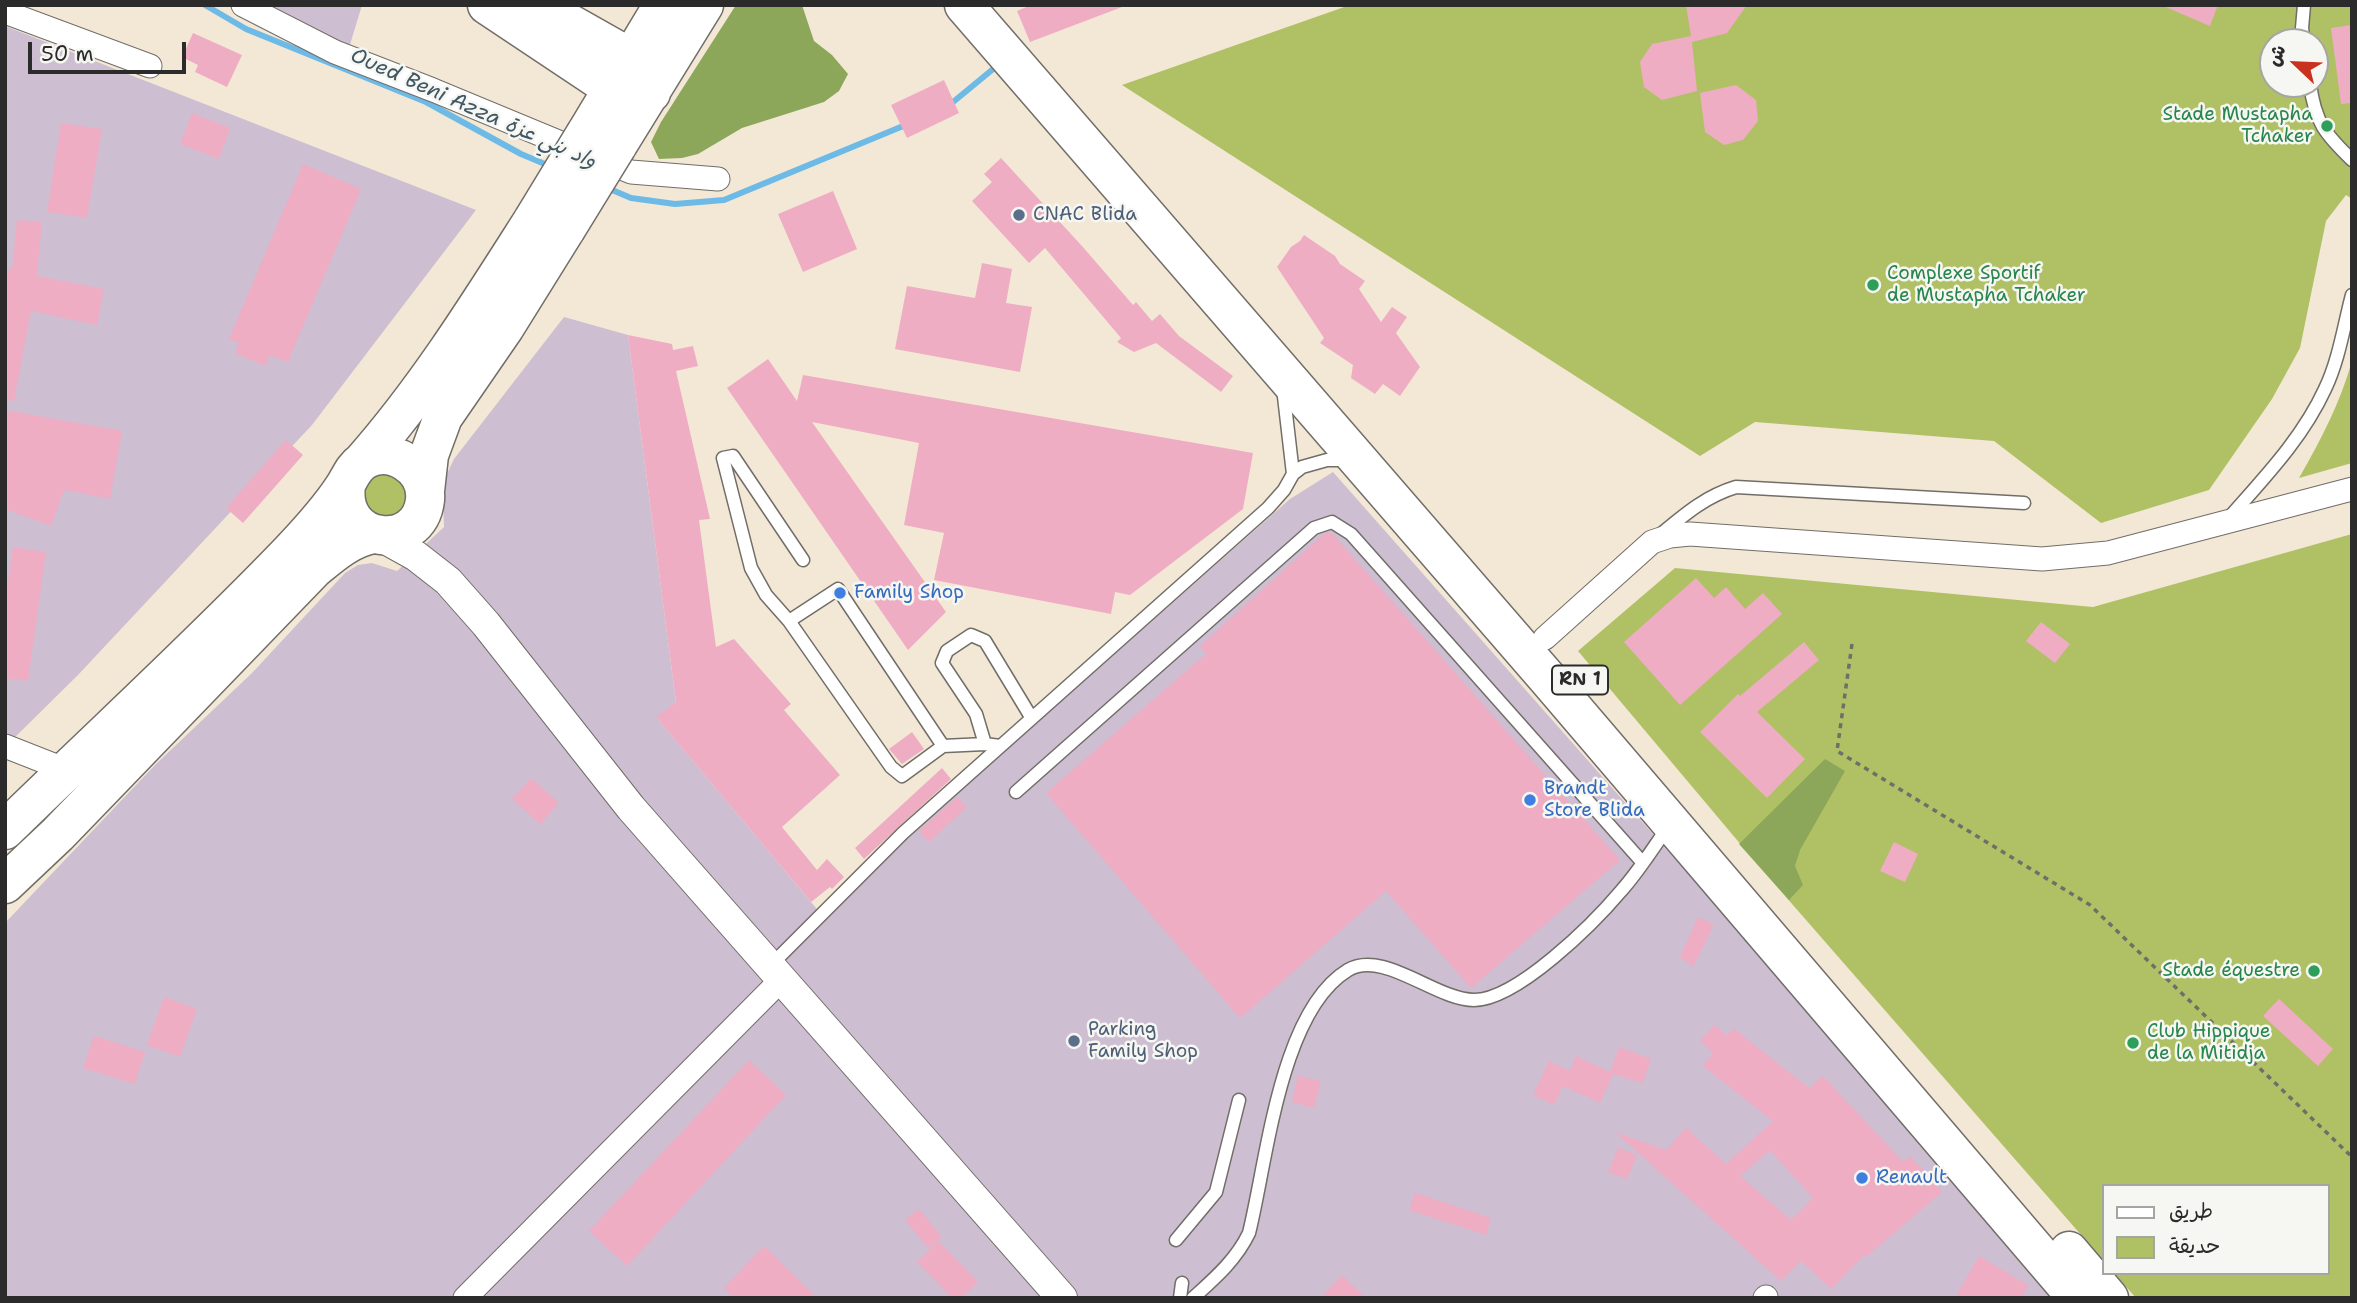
<!DOCTYPE html>
<html>
<head>
<meta charset="utf-8">
<style>
  body { margin:0 }
  #map { position:relative; width:2357px; height:1303px; overflow:hidden; background:#f3e8d6; font-family:"Shantell Sans","Playpen Sans Arabic",sans-serif }
  canvas { display:block }
  .frame { position:absolute; inset:0; border:7px solid #2b2b2b; pointer-events:none }
  .legend { position:absolute; left:2102px; top:1184px; width:228px; height:91px; box-sizing:border-box; background:#f6f6f2; border:2px solid #a5a5a2; margin:0; padding:9px 12px; list-style:none; font-size:21px; color:#2b2b2b }
  .legend li { display:flex; align-items:center; gap:14px; height:35px }
  .legend b { width:35px; border:2px solid #a5a5a2 }
  .north { position:absolute; left:2259px; top:28px; width:70px; height:70px; box-sizing:border-box; background:#f6f6f2; border:2px solid #a5a5a2; border-radius:50%; rotate:293deg; font-size:19px; font-weight:700; line-height:28px; text-align:center; color:#2b2b2b }
  .north::after { content:''; display:block; margin:auto; width:24px; height:32px; background:#c8321e; clip-path:polygon(50% 0,100% 100%,50% 72%,0 100%) }
  .scale { position:absolute; left:28px; top:42px; width:158px; height:32px; box-sizing:border-box; border:4px solid #2b2b2b; border-top:0; padding-left:9px; font-size:21px; line-height:24px; white-space:nowrap; color:#2b2b2b; -webkit-text-stroke:5px #f6f6f2; paint-order:stroke }
</style>
</head>
<body>
<div id="map">
<canvas width="2357" height="1303"></canvas>
<div class="frame"></div>
<ul class="legend">
<li><b style="height:9px;background:#fff"></b>طريق</li>
<li><b style="height:19px;background:#b0c165"></b>حديقة</li>
</ul>
<div class="north">ش</div>
<div class="scale">50 m</div>
</div>
<script>
const c = document.querySelector('canvas').getContext('2d');
c.lineJoin = 'round';
function fillPath(path, color) { c.fillStyle = color; c.fill(path, 'evenodd'); }
function trace(path, color, width, dash) { c.strokeStyle = color; c.lineWidth = width; c.lineCap = dash ? 'butt' : 'round'; c.setLineDash(dash || []); c.stroke(path); }
function write(font, color, halo, rows, align = 'center') {
  c.font = font + ' "Shantell Sans","Playpen Sans Arabic",sans-serif'; c.lineWidth = 5; c.setLineDash([]); c.textBaseline = 'middle'; c.strokeStyle = halo; c.fillStyle = color; for (const [text, x, y, turn = 0] of rows) {
    c.save(); c.translate(x, y); c.rotate((+turn || 0) * Math.PI / 180); c.textAlign = isNaN(turn) ? turn : align; if (halo) c.strokeText(text, 0, 0); c.fillText(text, 0, 0); c.restore();
  }
}
fillPath(new Path2D(`
  M 270,5 L 362,5 L 349,48 Z
  M 5,26 L 476,210 L 312,425 L 78,675 L 5,747 Z
  M 564,317 L 628,335 L 676,702 L 657,718 L 821,914 L 1290,499 L 1333,472 L 2063,1298 L 5,1298 L 5,923 L 155,765 L 252,673 L 345,573 L 358,565 L 372,563 L 397,571 L 444,527 L 443,494 L 447,474 L 454,459 Z`), '#cdbed2');
fillPath(new Path2D(`
  M 1350,5 L 2352,5 L 2352,199 L 2346,195 L 2326,221 L 2300,348 L 2272,399 L 2209,490 L 2101,523 L 1994,441 L 1755,422 L 1700,456 L 1122,85 ZM 2273,42 L 2315,42 L 2315,84 L 2273,84 Z
  M 2352,361 L 2352,463 L 2299,478 C 2321,440 2340,403 2352,361 Z
  M363 496a22 22 0 1 1 44 0a22 22 0 1 1-44 0Z
  M 2352,534 L 2352,1298 L 2136,1298 L 2114,1273 L 2327,1273 L 2327,1186 L 2103,1186 L 2103,1260 L 1758,865 L 1578,651 L 1675,568 L 2093,607 Z`), '#b0c165');
fillPath(new Path2D(`
  M 736,5 L 802,5 L 814,41 L 832,55 L 848,74 L 839,91 L 824,102 L 742,128 L 698,154 L 682,158 L 659,159 L 651,142 L 661,122 Z
  M 1825,759 L 1845,771 L 1800,850 L 1795,866 L 1803,885 L 1789,900 L 1739,844 Z`), '#8ca75a');
trace(new Path2D(`
  M 205,5 L 246,29 L 426,102 L 521,154 L 552,167
  M 947,107 L 998,65
  M 605,187 L 631,198 L 675,204 L 724,200 L 908,124`), '#6ebae7', 6);
fillPath(new Path2D(`
  M 1031,5 L 1122,5 L 1122,7 L 1030,42 L 1017,11 Z
  M 1686,5 L 1747,5 L 1727,33 L 1692,42 L 1697,91 L 1662,100 L 1644,87 L 1640,62 L 1652,44 L 1691,36 Z
  M 2161,5 L 2218,5 L 2210,26 Z
  M 2352,25 L 2352,103 L 2341,104 L 2331,28 Z
  M 193,33 L 242,55 L 227,87 L 195,72 L 198,65 L 182,57 Z
  M 944,80 L 959,113 L 907,138 L 891,105 Z
  M 1736,85 L 1756,100 L 1758,121 L 1743,140 L 1724,145 L 1705,132 L 1700,93 Z
  M 192,113 L 230,128 L 219,159 L 180,144 Z
  M 61,123 L 102,129 L 87,218 L 47,212 Z
  M 1001,158 L 1082,246 L 1133,305 L 1136,302 L 1152,321 L 1160,314 L 1179,336 L 1233,376 L 1221,392 L 1156,343 L 1134,352 L 1117,342 L 1121,338 L 1045,248 L 1029,263 L 972,201 L 992,182 L 984,174 Z
  M 303,164 L 361,189 L 288,362 L 270,355 L 265,366 L 235,353 L 239,343 L 229,339 Z
  M 833,191 L 857,249 L 803,272 L 778,214 Z
  M 17,220 L 42,222 L 37,276 L 104,289 L 97,325 L 31,311 L 14,401 L 5,400 L 5,268 L 12,270 Z
  M 1304,235 L 1335,256 L 1340,264 L 1365,281 L 1359,289 L 1381,322 L 1392,307 L 1407,317 L 1396,333 L 1420,367 L 1400,396 L 1383,384 L 1375,394 L 1351,378 L 1353,365 L 1320,343 L 1324,338 L 1277,267 L 1291,247 L 1300,241 Z
  M 982,263 L 1012,269 L 1006,303 L 1032,307 L 1020,372 L 895,349 L 907,286 L 975,298 Z
  M 628,335 L 672,344 L 673,350 L 693,346 L 698,366 L 676,371 L 710,519 L 699,520 L 716,647 L 734,639 L 791,704 L 784,710 L 840,775 L 782,827 L 817,870 L 827,859 L 844,877 L 832,889 L 830,887 L 811,902 L 656,717 L 676,702 Z
  M 768,359 L 797,401 L 803,375 L 1253,453 L 1243,509 L 1130,595 L 1115,592 L 1111,614 L 934,580 L 944,533 L 904,525 L 919,443 L 812,422 L 946,612 L 908,650 L 727,388 Z
  M 5,410 L 122,431 L 110,499 L 64,490 L 51,526 L 5,509 Z
  M 286,440 L 303,455 L 243,523 L 226,508 Z
  M 1331,532 L 1620,860 L 1471,988 L 1386,891 L 1240,1018 L 1046,793 L 1206,654 L 1200,646 L 1325,533 Z
  M 13,547 L 46,552 L 28,681 L 5,678 L 5,602 Z
  M 1696,578 L 1714,598 L 1726,587 L 1745,609 L 1763,593 L 1782,614 L 1680,705 L 1624,642 Z
  M 2041,622 L 2070,644 L 2055,663 L 2026,641 Z
  M 1804,642 L 1819,660 L 1757,712 L 1805,759 L 1767,798 L 1700,732 L 1738,694 L 1740,696 Z
  M 912,732 L 924,749 L 902,764 L 889,749 Z
  M 942,768 L 951,779 L 864,859 L 855,848 Z
  M 531,778 L 559,803 L 540,824 L 512,799 Z
  M 957,797 L 967,807 L 929,842 L 919,831 Z
  M 1894,842 L 1918,854 L 1905,882 L 1880,871 Z
  M 1698,917 L 1714,925 L 1693,967 L 1680,957 Z
  M 164,997 L 197,1009 L 180,1057 L 147,1045 Z
  M 2279,999 L 2333,1049 L 2318,1066 L 2263,1016 Z
  M 1715,1025 L 1727,1036 L 1733,1028 L 1809,1088 L 1823,1076 L 1903,1162 L 1910,1156 L 1942,1192 L 1866,1257 L 1864,1255 L 1831,1289 L 1801,1261 L 1781,1281 L 1615,1132 L 1666,1150 L 1686,1128 L 1726,1164 L 1773,1121 L 1703,1066 L 1713,1053 L 1700,1040 ZM 1770,1150 L 1813,1198 L 1791,1220 L 1740,1176 Z
  M 94,1036 L 145,1052 L 135,1084 L 83,1068 Z
  M 1619,1047 L 1651,1059 L 1643,1083 L 1613,1074 L 1600,1103 L 1563,1086 L 1554,1105 L 1533,1095 L 1549,1061 L 1570,1071 L 1576,1056 L 1610,1072 Z
  M 749,1060 L 786,1095 L 627,1266 L 589,1231 Z
  M 1298,1076 L 1321,1081 L 1314,1108 L 1292,1102 Z
  M 1618,1148 L 1637,1155 L 1627,1179 L 1608,1172 Z
  M 1415,1193 L 1491,1218 L 1486,1235 L 1409,1210 Z
  M 919,1209 L 942,1237 L 928,1248 L 905,1220 Z
  M 938,1241 L 978,1282 L 961,1298 L 952,1298 L 917,1262 Z
  M 764,1246 L 817,1298 L 734,1298 L 724,1288 Z
  M 1979,1256 L 2028,1285 L 2021,1298 L 1955,1298 Z
  M 1342,1275 L 1366,1298 L 1321,1298 Z`), '#efadc3');
const service = new Path2D(`
  M 2304,42 L 2302,28 L 2304,5
  M 2310,84 C 2315,122 2325,134 2352,160
  M 1283,388 L 1293,474
  M 2228,519 C 2264,478 2302,439 2325,389 C 2339,360 2344,325 2352,295
  M 1661,534 C 1685,514 1706,496 1736,487 L 2024,503
  M 789,621 L 766,595 L 751,568 L 723,458 L 733,456 L 803,560
  M 985,744 L 976,714 L 942,663 L 947,651 L 971,635 L 985,641 L 1031,717
  M 943,746 L 838,589 L 789,621 L 891,767 L 902,776 L 943,746 L 985,744 L 1000,746
  M 1016,792 L 1314,528 L 1332,522 L 1351,534 L 1643,863
  M 771,965 L 903,833 L 1268,508 L 1284,490 L 1293,474 L 1302,467 L 1327,460 L 1347,460
  M 1176,1240 L 1216,1192 L 1239,1100
  M 1180,1298 L 1182,1283
  M 1193,1298 C 1215,1278 1236,1260 1249,1233 C 1267,1161 1280,1011 1348,970 C 1383,949 1436,1000 1474,1000 C 1517,1000 1594,923 1621,891 C 1639,871 1653,848 1668,827`);
const minor = new Path2D(`
  M 243,5 L 335,52 L 433,90 L 631,172 L 718,179
  M 5,12 L 150,66
  M 1545,638 L 1652,542 L 1670,536 L 1690,534 L 2042,559 L 2108,553 L 2352,489
  M 5,746 L 66,770
  M 465,1298 L 782,979
  M 1765,1298 L 1766,1297`);
const tertiary = new Path2D(`
  M 380,536 L 416,556 L 448,581 L 486,624 L 631,808 L 1062,1298`);
const trunk = new Path2D(`
  M 487,5 L 613,89 L 651,93
  M 537,5 L 631,58 L 643,79
  M 964,5 L 1548,679 L 2077,1298
  M 586,133 L 663,5
  M 617,146 L 704,5
  M 362,462 C 428,387 480,303 533,220
  M 425,491 L 429,455 L 443,417 L 505,327 L 566,229
  M 5,830 C 100,737 198,648 290,552 C 309,532 329,510 344,487 C 350,478 353,468 363,461 C 390,444 428,467 425,500 C 419,553 338,545 346,485
  M 5,884 L 58,834 L 314,569 C 332,554 350,538 374,534
  M 2069,1251 L 2109,1298`);
trace(service, '#716d67', 15);
trace(minor, '#716d67', 25);
trace(tertiary, '#716d67', 32);
trace(trunk, '#716d67', 41);
trace(new Path2D(`
  M 1852,644 L 1837,751 L 2090,905 L 2352,1157`), '#716d67', 3.5, [5, 5]);
trace(service, '#fff', 12);
trace(minor, '#fff', 23);
trace(tertiary, '#fff', 30);
trace(trunk, '#fff', 38);
const trunkBridge = new Path2D(`
  M 533,220 L 586,133
  M 566,229 L 617,146`);
trace(trunkBridge, '#716d67', 41, []);
trace(trunkBridge, '#fff', 38);
for (const [x, y, r, color] of [
  [2327,126,7,"#2e9e5b"],
  [1019,215,7,"#5c6f8a"],
  [1873,285,7,"#2e9e5b"],
  [840,593,7,"#3f7fe0"],
  [1530,800,7,"#3f7fe0"],
  [2314,971,7,"#2e9e5b"],
  [1074,1041,7,"#5c6f8a"],
  [2133,1043,7,"#2e9e5b"],
  [1862,1178,7,"#3f7fe0"]
]) { const dot = new Path2D(); dot.arc(x, y, r, 0, 2 * Math.PI); c.fillStyle = color; c.fill(dot); trace(dot, '#f6f6f2', 2.5); }
for (const [x, y, w] of [
  [1580,680,56]
]) { const box = new Path2D(); box.roundRect(x - w / 2, y - 14.5, w, 29, 5); c.fillStyle = '#f6f6f2'; c.fill(box); trace(box, '#2b2b2b', 2); }
write('bold 18px', '#2b2b2b', null, [
  ["RN 1",1580,680]
]);
write('19px', '#27864d', '#f6f6f2', [
  ["Stade Mustapha",2313,115],
  ["Tchaker",2313,137],
  ["Complexe Sportif",1887,274,"left"],
  ["de Mustapha Tchaker",1887,296,"left"],
  ["Stade équestre",2300,971],
  ["Club Hippique",2147,1032,"left"],
  ["de la Mitidja",2147,1054,"left"]
], 'right');
write('19px', '#4e5e75', '#f6f6f2', [
  ["CNAC Blida",1033,215],
  ["Parking",1088,1030],
  ["Family Shop",1088,1052]
], 'left');
write('19px', '#366cbe', '#f6f6f2', [
  ["Family Shop",854,593],
  ["Brandt",1544,789],
  ["Store Blida",1544,811],
  ["Renault",1876,1178]
], 'left');
write('italic 21px', '#3f5663', '#f6f6f2', [
  ["Oued Beni Azza واد بني عزة",473,109,24]
]);
</script>
</body>
</html>
